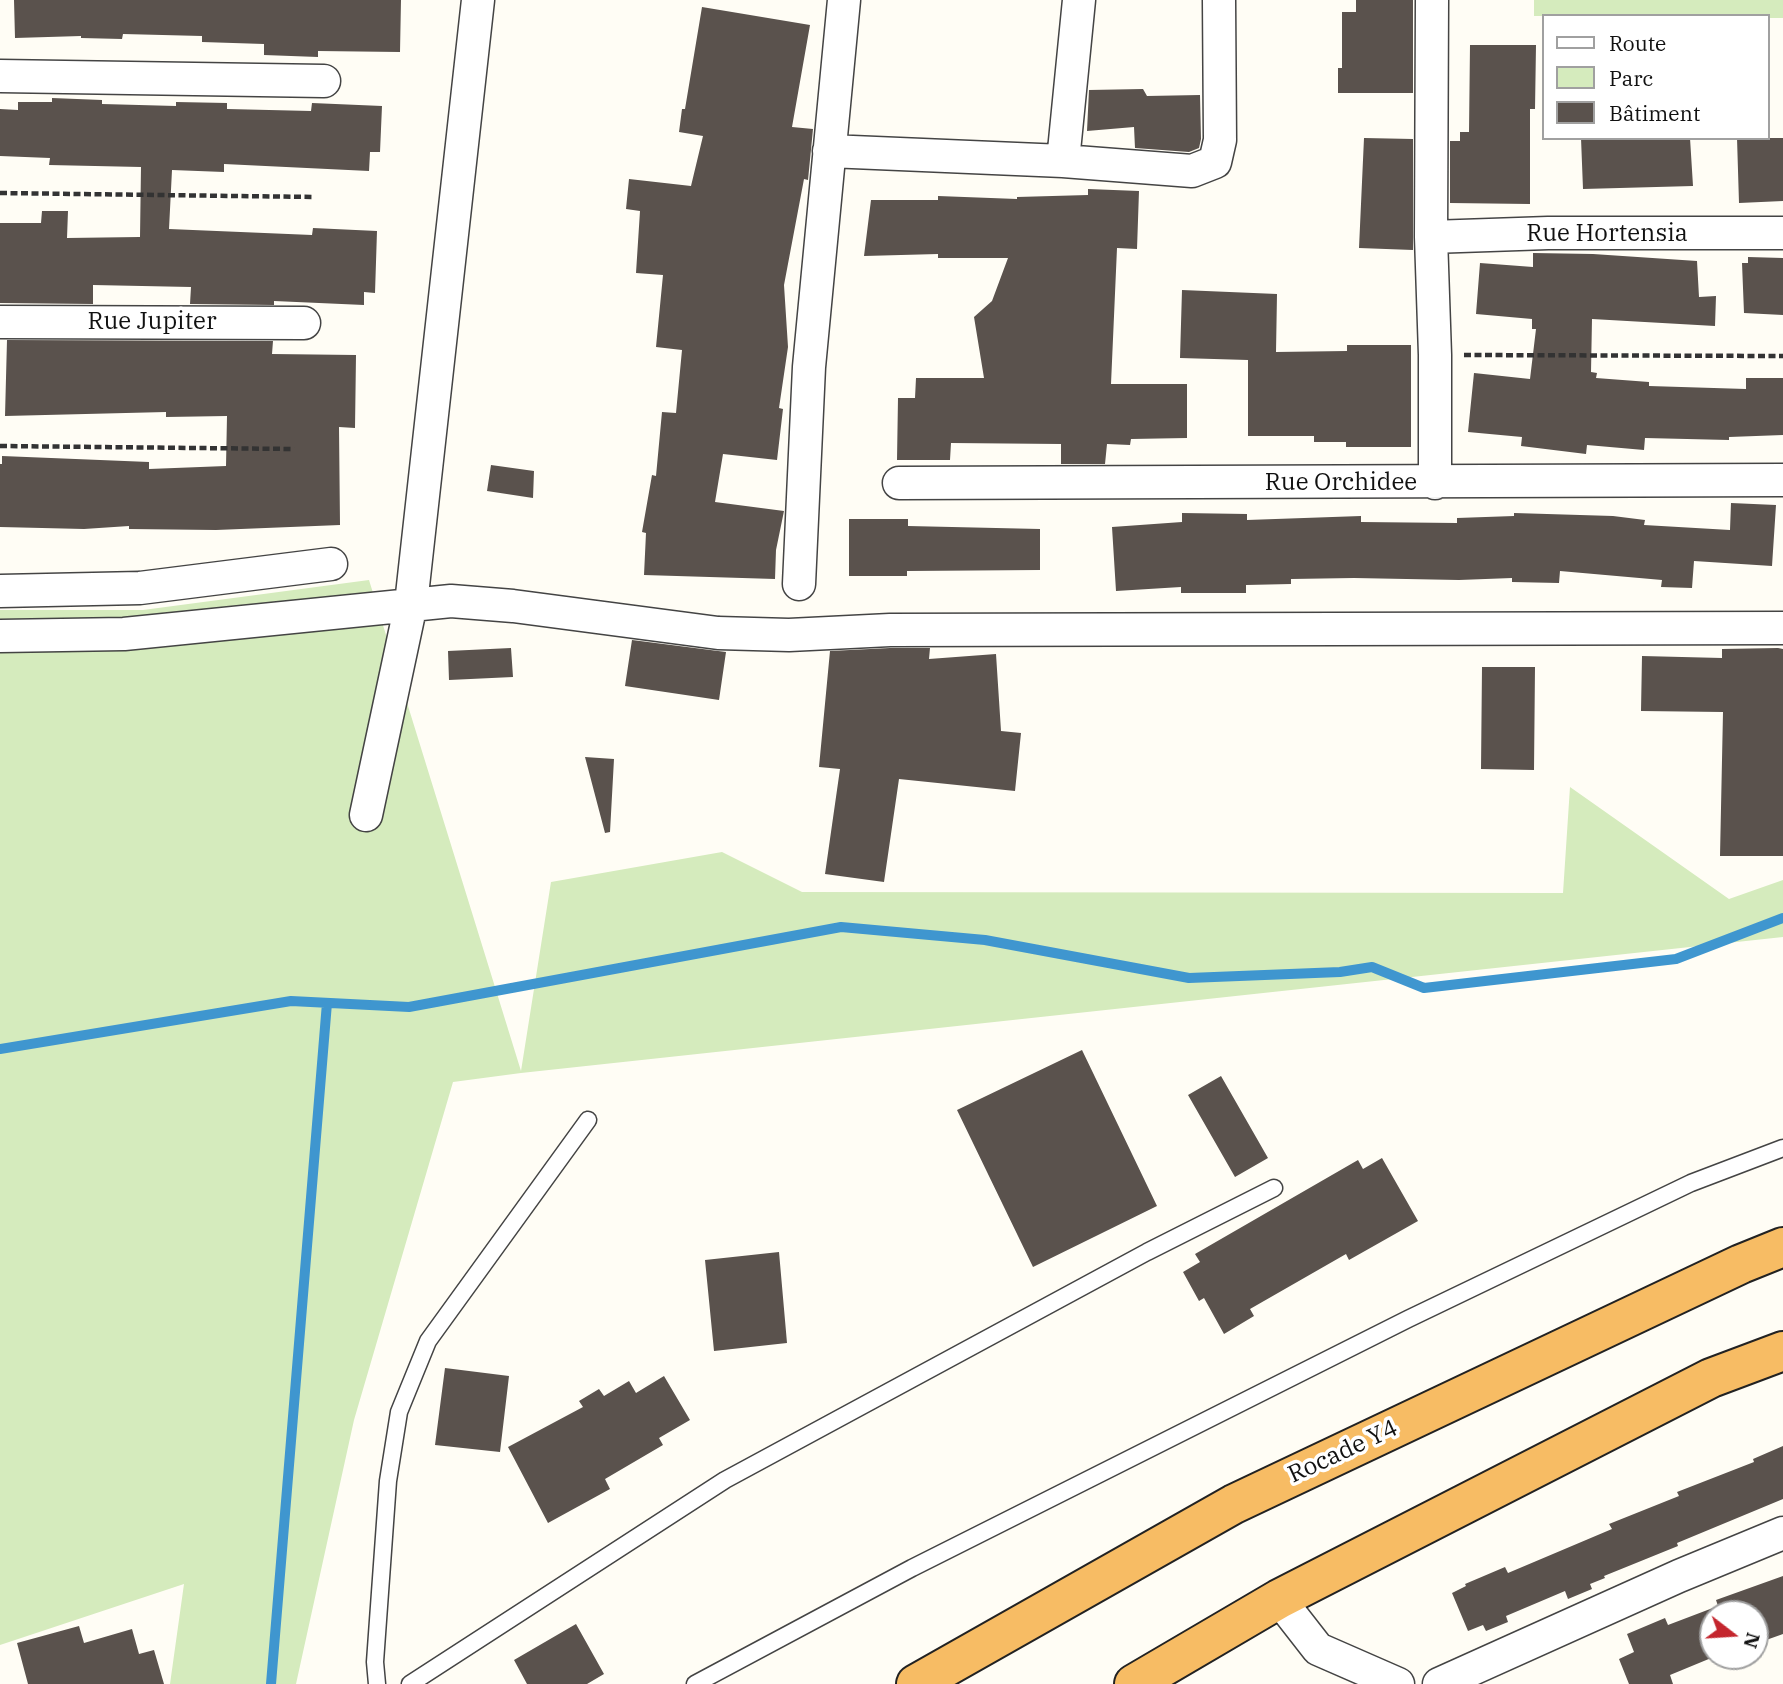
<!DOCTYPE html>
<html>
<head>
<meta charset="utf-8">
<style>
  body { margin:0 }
  #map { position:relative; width:1783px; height:1684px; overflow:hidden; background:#fffdf5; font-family:"IBM Plex Serif",serif }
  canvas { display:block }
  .legend { position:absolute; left:1542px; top:14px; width:228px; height:126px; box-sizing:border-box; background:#fff; border:2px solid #a0a0a0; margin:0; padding:9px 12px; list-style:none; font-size:21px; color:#111 }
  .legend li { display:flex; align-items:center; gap:14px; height:35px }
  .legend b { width:35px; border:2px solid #a0a0a0 }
  .north { position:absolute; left:1699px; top:1600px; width:70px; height:70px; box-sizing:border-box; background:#fff; border:2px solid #a0a0a0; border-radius:50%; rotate:107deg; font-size:19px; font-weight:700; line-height:28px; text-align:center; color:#111 }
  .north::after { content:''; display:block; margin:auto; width:24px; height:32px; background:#c4262e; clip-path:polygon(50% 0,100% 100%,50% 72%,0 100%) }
</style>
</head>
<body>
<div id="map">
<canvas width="1783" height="1684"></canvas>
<ul class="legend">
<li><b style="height:9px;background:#fff"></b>Route</li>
<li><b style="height:19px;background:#d5ebbd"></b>Parc</li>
<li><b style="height:19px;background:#5a524d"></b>Bâtiment</li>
</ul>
<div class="north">N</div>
</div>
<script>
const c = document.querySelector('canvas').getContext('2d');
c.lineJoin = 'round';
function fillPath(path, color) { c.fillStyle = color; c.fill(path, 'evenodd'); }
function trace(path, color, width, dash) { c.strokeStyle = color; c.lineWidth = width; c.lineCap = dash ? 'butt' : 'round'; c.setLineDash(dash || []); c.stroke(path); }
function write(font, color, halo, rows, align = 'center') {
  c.font = font + ' "IBM Plex Serif",serif'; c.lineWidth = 7; c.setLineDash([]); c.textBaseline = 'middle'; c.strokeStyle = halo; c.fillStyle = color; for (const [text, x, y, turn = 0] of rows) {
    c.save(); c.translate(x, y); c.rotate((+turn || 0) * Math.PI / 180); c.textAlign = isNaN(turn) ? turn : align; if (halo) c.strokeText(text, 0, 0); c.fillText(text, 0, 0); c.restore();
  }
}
fillPath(new Path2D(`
  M 1534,0 L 1783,0 L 1783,18 L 1767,18 L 1767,16 L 1534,16 Z
  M 369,580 L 521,1071 L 551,882 L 722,852 L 802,892 L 1563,893 L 1570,787 L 1729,899 L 1783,880 L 1783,937 L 521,1073 L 453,1082 L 354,1420 L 296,1684 L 170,1684 L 184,1584 L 0,1645 L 0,610 L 143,610 Z`), '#d5ebbd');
trace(new Path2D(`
  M 0,1049 L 291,1001 L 409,1007 L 841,927 L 985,940 L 1189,978 L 1340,972 L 1372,967 L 1424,988 L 1676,959 L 1783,918
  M 271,1684 L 327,1003`), '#3f96cf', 10);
fillPath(new Path2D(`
  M 14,0 L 401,0 L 400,52 L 318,51 L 318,57 L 264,55 L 264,44 L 202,42 L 202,36 L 123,34 L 122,39 L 81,38 L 81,36 L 15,38 Z
  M 1356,0 L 1413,0 L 1413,93 L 1338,93 L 1338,68 L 1342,68 L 1342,12 L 1356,12 Z
  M 702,7 L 810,25 L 792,127 L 813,129 L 808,180 L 804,179 L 784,285 L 788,347 L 779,408 L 783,409 L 777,460 L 723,454 L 715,502 L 784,511 L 776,550 L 775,579 L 644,575 L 646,533 L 642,532 L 652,475 L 656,476 L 662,412 L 676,413 L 682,350 L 656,347 L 663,275 L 636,273 L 640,211 L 626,209 L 629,179 L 691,186 L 703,136 L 679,132 L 682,109 L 685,109 Z
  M 1470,45 L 1536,45 L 1535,109 L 1530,109 L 1530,204 L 1450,203 L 1450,141 L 1460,141 L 1460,132 L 1469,132 Z
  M 1143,89 L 1147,96 L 1200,95 L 1201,139 L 1199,148 L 1189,152 L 1135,148 L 1134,127 L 1087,131 L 1089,90 Z
  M 52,98 L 102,100 L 102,104 L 176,106 L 176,102 L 227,103 L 227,109 L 311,111 L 312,103 L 382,106 L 380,152 L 370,152 L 369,171 L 224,164 L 224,172 L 172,170 L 169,229 L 312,235 L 313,228 L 377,231 L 375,293 L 364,292 L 364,305 L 274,301 L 274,305 L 190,304 L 191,287 L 93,285 L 93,304 L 0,303 L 0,223 L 41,223 L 42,211 L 68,211 L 67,238 L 140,237 L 141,167 L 49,165 L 50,158 L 0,156 L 0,109 L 18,110 L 18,102 L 52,102 Z
  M 1364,138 L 1413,139 L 1413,250 L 1359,248 Z
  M 1581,138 L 1690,138 L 1693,186 L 1583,189 Z
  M 1737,138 L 1783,138 L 1783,201 L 1739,203 Z
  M 1088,189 L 1139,191 L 1137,249 L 1117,248 L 1111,384 L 1187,384 L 1187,438 L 1131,439 L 1130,445 L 1107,444 L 1105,464 L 1061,464 L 1061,444 L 951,443 L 950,460 L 897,460 L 898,398 L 915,398 L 916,378 L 984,378 L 974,317 L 992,301 L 1008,258 L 938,258 L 938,254 L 864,256 L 871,200 L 938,200 L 938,196 L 1017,199 L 1017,197 L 1088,195 Z
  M 1533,253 L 1593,254 L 1697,261 L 1699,297 L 1716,296 L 1715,326 L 1592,319 L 1591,372 L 1597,373 L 1596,378 L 1649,382 L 1649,386 L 1746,389 L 1746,378 L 1783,378 L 1783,435 L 1729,437 L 1729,440 L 1645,438 L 1644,450 L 1587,445 L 1586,454 L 1521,446 L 1522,437 L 1468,432 L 1474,373 L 1530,379 L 1536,329 L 1532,329 L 1532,319 L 1476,314 L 1480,263 L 1533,267 Z
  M 1748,257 L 1783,258 L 1783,315 L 1744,313 L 1742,263 L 1748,263 Z
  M 1182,290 L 1277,294 L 1276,352 L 1347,351 L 1347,345 L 1411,345 L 1411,447 L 1346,447 L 1346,442 L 1314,442 L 1314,436 L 1248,436 L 1248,360 L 1180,358 Z
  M 7,340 L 273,341 L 272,354 L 356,355 L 355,428 L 339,427 L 340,525 L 216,530 L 129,529 L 129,526 L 84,529 L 0,527 L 0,464 L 2,464 L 2,456 L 149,462 L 149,469 L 226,466 L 227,416 L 166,417 L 166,412 L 5,416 Z
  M 491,465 L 534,471 L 533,498 L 487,491 Z
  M 1731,503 L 1776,505 L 1772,566 L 1694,561 L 1692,588 L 1661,587 L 1662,580 L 1560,571 L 1559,583 L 1512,582 L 1512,578 L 1459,580 L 1354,578 L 1291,579 L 1291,584 L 1246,585 L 1246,593 L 1181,593 L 1181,587 L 1116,591 L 1112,527 L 1182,522 L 1182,513 L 1247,514 L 1247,520 L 1361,516 L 1361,522 L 1457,523 L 1457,518 L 1514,516 L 1514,513 L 1613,516 L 1645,520 L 1644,525 L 1730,530 Z
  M 849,519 L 908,519 L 908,526 L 1040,529 L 1040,570 L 907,571 L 907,576 L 849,576 Z
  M 632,640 L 726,652 L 719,700 L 625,686 Z
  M 511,648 L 513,677 L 449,680 L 448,651 Z
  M 890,648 L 930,648 L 929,659 L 996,654 L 1001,731 L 1021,733 L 1015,791 L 899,779 L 884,882 L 825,874 L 840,769 L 819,767 L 830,651 Z
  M 1778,648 L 1783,649 L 1783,856 L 1720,856 L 1723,712 L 1641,711 L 1642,656 L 1722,658 L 1722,649 Z
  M 1482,667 L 1535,667 L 1534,770 L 1481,769 Z
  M 585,757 L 614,759 L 610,832 L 605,833 Z
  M 1082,1050 L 1157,1206 L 1033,1267 L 957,1110 Z
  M 1221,1076 L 1268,1158 L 1235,1177 L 1188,1095 Z
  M 1382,1158 L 1418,1221 L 1349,1260 L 1346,1254 L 1250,1309 L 1254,1316 L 1224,1334 L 1204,1298 L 1199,1301 L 1183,1272 L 1200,1262 L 1195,1254 L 1358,1160 L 1363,1169 Z
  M 779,1252 L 787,1343 L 714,1351 L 705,1260 Z
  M 445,1368 L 509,1376 L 500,1452 L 435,1445 Z
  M 664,1376 L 690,1420 L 659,1438 L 663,1445 L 605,1479 L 610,1489 L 548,1523 L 508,1447 L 583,1407 L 579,1401 L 599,1389 L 604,1396 L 629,1381 L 636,1393 Z
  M 1783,1446 L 1783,1499 L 1677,1543 L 1678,1546 L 1604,1576 L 1605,1578 L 1590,1584 L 1592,1589 L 1568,1599 L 1565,1591 L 1506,1616 L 1508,1622 L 1486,1631 L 1483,1625 L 1468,1631 L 1452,1593 L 1466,1586 L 1465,1584 L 1505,1567 L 1508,1573 L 1612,1529 L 1609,1524 L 1679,1496 L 1677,1492 L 1754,1462 L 1753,1459 Z
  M 1783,1576 L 1783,1634 L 1755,1644 L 1755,1614 L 1713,1614 L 1713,1656 L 1716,1656 L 1670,1675 L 1673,1684 L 1629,1684 L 1619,1659 L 1634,1652 L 1627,1634 L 1665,1618 L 1668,1625 L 1718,1606 L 1716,1600 Z
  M 576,1624 L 604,1674 L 587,1684 L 527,1684 L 514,1660 Z
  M 79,1626 L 84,1643 L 132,1629 L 139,1654 L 154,1650 L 164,1684 L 28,1684 L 17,1643 Z`), '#5a524d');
const service = new Path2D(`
  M 377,1684 L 375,1662 L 388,1481 L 399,1412 L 428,1341 L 588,1120
  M 410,1684 L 725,1480 L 1147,1252 L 1274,1188
  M 695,1684 L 912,1568 L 1408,1319 L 1691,1183 L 1783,1148`);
const minor = new Path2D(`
  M 1432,0 L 1431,237 L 1435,355 L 1435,483
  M 0,76 L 324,81
  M 829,151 L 1063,161 L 1192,171 L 1215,162 L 1220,140 L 1219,0
  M 1063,161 L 1079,0
  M 1431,237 L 1548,233 L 1783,233
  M 0,322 L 304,323
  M 899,483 L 1783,480
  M 799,584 L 809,367 L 844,0
  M 0,591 L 140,588 L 331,564
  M 0,636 L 124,634 L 451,601 L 513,606 L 718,633 L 789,635 L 890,630 L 1783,628
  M 366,815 L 411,604 L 478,0
  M 1279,1599 L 1318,1649 L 1398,1684
  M 1439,1684 L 1679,1576 L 1783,1533`);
const trunk = new Path2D(`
  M 916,1684 L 1234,1504 L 1741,1264 L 1783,1247
  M 1134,1684 L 1279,1599 L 1711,1378 L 1783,1351`);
trace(service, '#444', 19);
trace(minor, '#444', 35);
trace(trunk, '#222', 42);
trace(new Path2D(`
  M 0,193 L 315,197
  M 1464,355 L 1783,356
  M 0,446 L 294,449`), '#333', 4.5, [7, 3.5]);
trace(service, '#fff', 16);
trace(minor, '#fff', 32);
trace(trunk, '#f7bc64', 38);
write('24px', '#111', '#fff', [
  ["Rue Hortensia",1607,234],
  ["Rue Jupiter",152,322],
  ["Rue Orchidee",1341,483],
  ["Rocade Y4",1343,1452,-25]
]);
</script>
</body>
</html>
